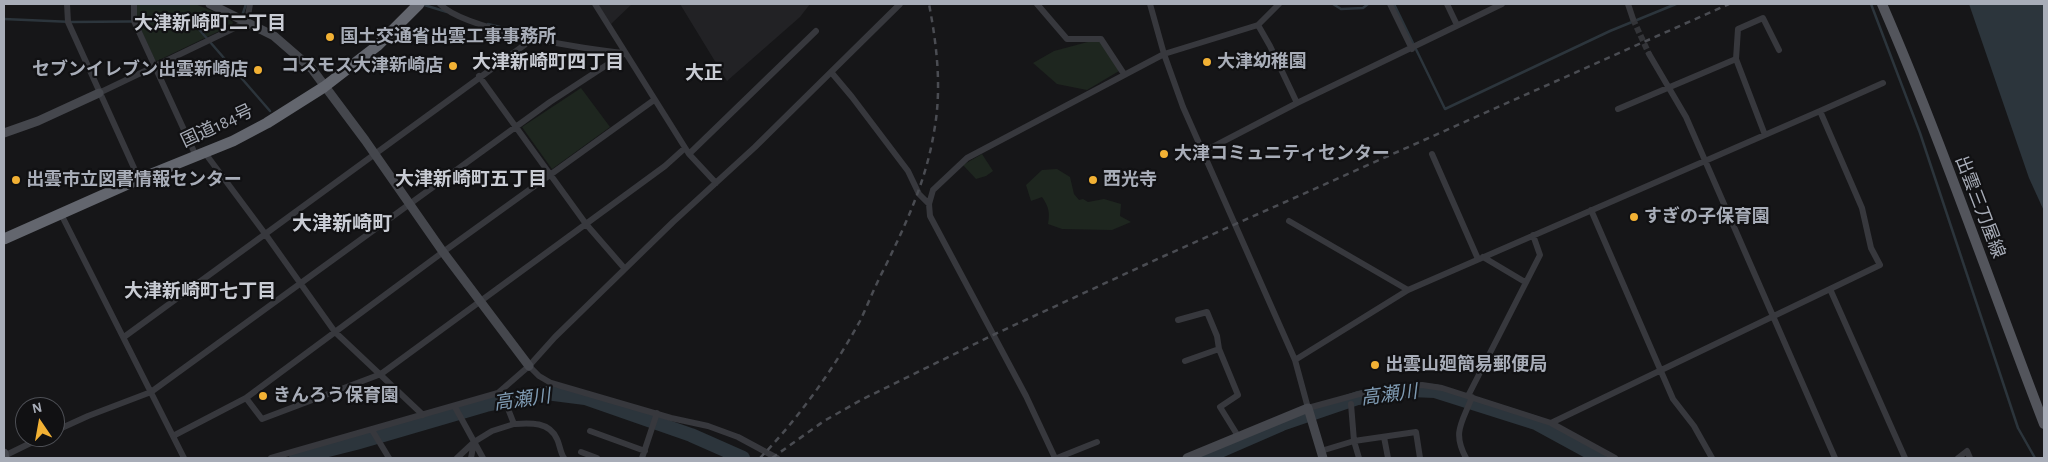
<!DOCTYPE html>
<html>
<head>
<meta charset="utf-8">
<style>
  body { margin:0 }
  #map { position:relative; width:2048px; height:462px; overflow:hidden; background:#161618; font-family:"Alegreya Sans",sans-serif }
  canvas { display:block }
  .frame { position:absolute; inset:0; border:5px solid #a8adb8; pointer-events:none }
  .north { position:absolute; left:15px; top:397px; width:50px; height:50px; box-sizing:border-box; background:#111113; border:1px solid #4d4f55; border-radius:50%; rotate:348deg; font-size:14px; font-weight:700; line-height:20px; text-align:center; color:#a8adb8 }
  .north::after { content:''; display:block; margin:auto; width:18px; height:22px; background:#f2b134; clip-path:polygon(50% 0,100% 100%,50% 72%,0 100%) }
</style>
</head>
<body>
<div id="map">
<canvas width="2048" height="462"></canvas>
<div class="frame"></div>
<div class="north">N</div>
</div>
<script>
const c = document.querySelector('canvas').getContext('2d');
c.lineJoin = 'round';
function fillPath(path, color) { c.fillStyle = color; c.fill(path, 'evenodd'); }
function trace(path, color, width, dash) { c.strokeStyle = color; c.lineWidth = width; c.lineCap = dash ? 'butt' : 'round'; c.setLineDash(dash || []); c.stroke(path); }
function write(font, color, halo, rows, align = 'center') {
  c.font = font + ' "Alegreya Sans","Noto Sans JP",sans-serif'; c.lineWidth = 4.5; c.setLineDash([]); c.textBaseline = 'middle'; c.strokeStyle = halo; c.fillStyle = color; for (const [text, x, y, turn = 0] of rows) {
    c.save(); c.translate(x, y); c.rotate((+turn || 0) * Math.PI / 180); c.textAlign = isNaN(turn) ? turn : align; if (halo) c.strokeText(text, 0, 0); c.fillText(text, 0, 0); c.restore();
  }
}
fillPath(new Path2D(`
  M 598,4 L 632,4 L 611,24 Z
  M 680,4 L 810,4 L 800,17 L 727,81 Z`), '#222225');
fillPath(new Path2D(`
  M 137,4 L 195,4 L 220,14 L 233,22 L 232,25 L 157,61 L 155,60 L 137,21 Z
  M 1099,39 L 1119,71 L 1087,90 L 1057,84 L 1033,63 L 1054,51 Z
  M 581,88 L 610,127 L 552,169 L 522,127 Z
  M 982,154 L 993,171 L 986,176 L 976,179 L 963,165 Z
  M 1057,169 L 1070,177 L 1074,194 L 1079,200 L 1083,199 L 1088,202 L 1104,199 L 1121,204 L 1120,216 L 1131,222 L 1112,230 L 1062,229 L 1048,224 C 1050,213 1049,207 1042,197 L 1031,201 L 1026,185 L 1042,170 Z`), '#1e261f');
fillPath(new Path2D(`
  M 1969,4 L 2044,4 L 2044,211 L 2029,178 Z`), '#2c353c');
trace(new Path2D(`
  M 421,4 L 447,12
  M 1333,4 L 1341,9 L 1363,8 L 1368,4
  M 1394,4 L 1445,109 L 1610,31 L 1676,4
  M 1871,4 L 1920,133 L 2018,428 L 2035,458
  M 242,16 L 246,4
  M 4,19 L 72,22 L 184,21 L 197,27 L 270,111
  M 185,21 L 229,17
  M 488,24 L 531,35`), '#2c353c', 2.5);
trace(new Path2D(`
  M 296,458 L 356,443 L 486,405 L 546,393 L 585,398 L 691,435 L 743,458
  M 1204,458 L 1282,424 L 1358,398 L 1410,390 L 1435,391 L 1536,423 L 1600,458`), '#2c353c', 14);
trace(new Path2D(`
  M 1633,19 L 1649,54`), '#333438', 6, [6, 3]);
trace(new Path2D(`
  M 67,4 L 68,22 L 139,179
  M 134,4 L 134,21 L 196,156
  M 440,4 C 464,30 587,50 625,53
  M 595,4 L 689,154 L 716,183
  M 1037,4 L 1067,39 L 1101,39 L 1124,74
  M 1150,4 L 1164,54 L 1183,107 L 1295,360 L 1308,408 L 1374,390 L 1422,385 L 1442,388 L 1551,423 L 1615,458
  M 1390,4 L 1412,49
  M 1447,4 L 1457,25
  M 1628,4 L 1633,19
  M 1258,25 L 1270,46 L 1297,103
  M 1649,54 L 1686,117 L 1835,458
  M 831,72 L 852,97 L 908,171 L 919,194 L 929,204
  M 479,76 L 586,224 L 625,269
  M 99,93 L 247,22 L 250,4
  M 654,100 L 443,252 L 246,398 L 262,419 L 381,374 L 665,166 L 685,148
  M 1618,109 L 1736,59
  M 1820,111 L 1883,83
  M 1765,135 L 1736,59 L 1738,29 L 1763,18 L 1779,50
  M 1203,152 L 1297,103 L 1502,4
  M 205,153 L 266,235 L 335,332 L 423,415
  M 689,154 L 816,31
  M 1432,154 L 1478,259
  M 1591,210 L 1673,399 L 1694,426 L 1712,458
  M 61,214 L 184,458
  M 1289,221 L 1408,290
  M 1483,257 L 1525,282
  M 1830,289 L 1905,458
  M 1178,320 L 1207,312 L 1217,336 L 1219,349
  M 124,337 L 534,38
  M 1295,360 L 1408,290 L 1820,111 L 1862,208 L 1871,248 L 1880,265 L 1551,423
  M 1185,361 L 1219,349 L 1238,395 L 1220,407 L 1238,436
  M 529,366 L 539,376 L 551,383 L 671,418 L 708,426 L 738,437 L 777,458
  M 1468,396 L 1540,255 L 1533,235
  M 455,407 L 483,458
  M 514,424 C 529,423 549,421 557,439 C 560,445 560,452 564,458
  M 372,430 L 389,458
  M 55,431 L 88,416 L 151,392 L 550,102 L 625,53
  M 590,431 L 645,451
  M 173,436 L 246,398
  M 1384,437 L 1388,458
  M 1321,451 L 1354,441 L 1351,404
  M 581,452 L 597,458
  M 4,456 L 43,437
  M 271,458 L 498,393 L 529,366 L 555,337 L 673,222 L 755,147 L 900,4
  M 457,458 L 473,443
  M 471,458 L 474,442 L 492,431 L 514,424 L 501,391
  M 642,458 L 657,413
  M 1055,458 L 1026,396 L 930,216 L 929,204 L 933,190 L 967,158 L 1164,54 L 1258,25 L 1279,4
  M 1057,458 L 1097,442
  M 1359,458 L 1354,441 L 1416,432 L 1420,458
  M 1466,458 C 1452,432 1462,423 1472,397
  M 1958,458 L 1967,451 L 1970,458`), '#37383d', 6);
trace(new Path2D(`
  M 210,4 L 274,36 L 312,69 L 365,140 L 443,252 L 529,366
  M 4,133 L 38,121 L 99,93
  M 4,453 L 5,458
  M 1187,458 L 1308,408 L 1323,458`), '#45474d', 9);
trace(new Path2D(`
  M 1882,4 C 1942,142 1990,284 2044,424`), '#53555c', 10);
trace(new Path2D(`
  M 4,239 L 139,179 L 233,141 L 267,123 L 324,87 L 377,46 L 419,4`), '#63666e', 11);
trace(new Path2D(`
  M 760,458 C 798,419 833,370 860,321 C 868,304 875,286 884,269 C 906,224 926,181 934,132 C 942,89 937,46 929,4
  M 772,458 L 824,421 L 861,400 L 993,335 L 1164,256 L 1729,4`), '#4a4c52', 2.5, [6, 5]);
for (const [x, y, r, color] of [
  [330,37,5,"#f2b134"],
  [1207,62,5,"#f2b134"],
  [453,66,5,"#f2b134"],
  [258,70,5,"#f2b134"],
  [1164,154,5,"#f2b134"],
  [16,180,5,"#f2b134"],
  [1093,180,5,"#f2b134"],
  [1634,217,5,"#f2b134"],
  [1375,365,5,"#f2b134"],
  [263,396,5,"#f2b134"]
]) { const dot = new Path2D(); dot.arc(x, y, r, 0, 2 * Math.PI); c.fillStyle = color; c.fill(dot); trace(dot, '#111113', 2); }
write('bold 18px', '#a8adb8', '#111113', [
  ["国土交通省出雲工事事務所",340,37],
  ["大津幼稚園",1217,62],
  ["コスモス大津新崎店",443,66,"right"],
  ["セブンイレブン出雲新崎店",248,70,"right"],
  ["大津コミュニティセンター",1174,154],
  ["出雲市立図書情報センター",26,180],
  ["西光寺",1103,180],
  ["すぎの子保育園",1644,217],
  ["出雲山廻簡易郵便局",1385,365],
  ["きんろう保育園",273,396]
], 'left');
write('18px', '#a8adb8', '#111113', [
  ["国道184号",217,126,-25],
  ["出雲三刀屋線",1980,207,69]
]);
write('bold 19px', '#c9ccd4', '#111113', [
  ["大津新崎町二丁目",210,23],
  ["大津新崎町四丁目",548,62],
  ["大正",704,73],
  ["大津新崎町五丁目",471,179],
  ["大津新崎町七丁目",200,291]
]);
write('italic 19px', '#7f9bb3', '#111113', [
  ["高瀬川",1389,395,-7],
  ["高瀬川",522,400,-8]
]);
write('bold 20px', '#c9ccd4', '#111113', [
  ["大津新崎町",342,224]
]);
</script>
</body>
</html>
